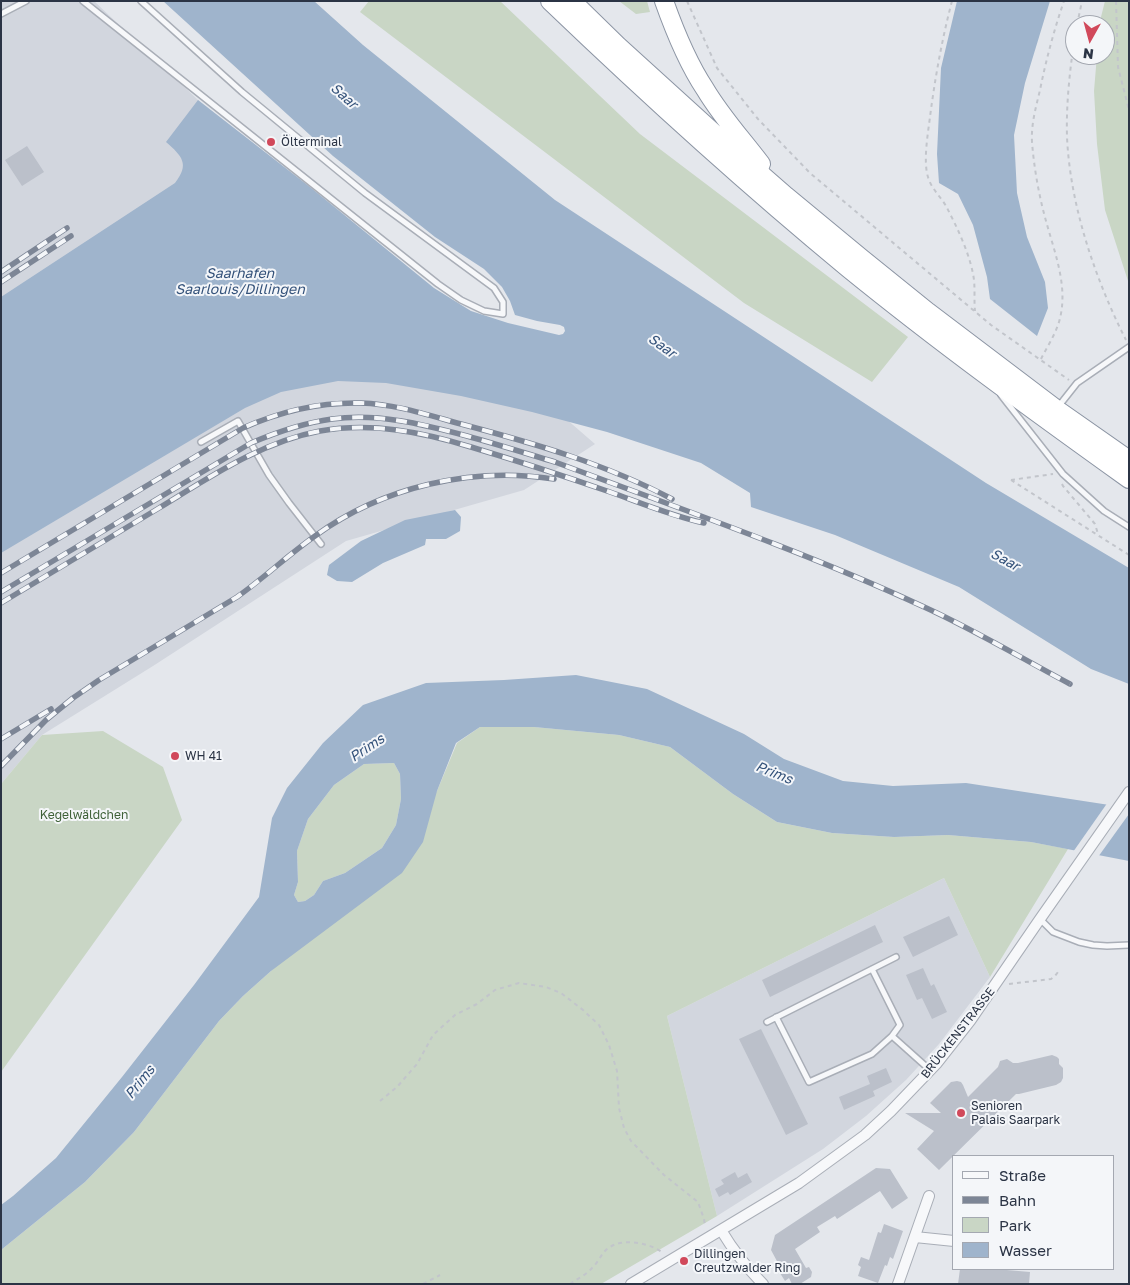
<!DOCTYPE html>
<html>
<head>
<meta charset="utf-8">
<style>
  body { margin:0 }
  #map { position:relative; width:1130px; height:1285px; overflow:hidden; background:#e4e7ec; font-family:"Golos Text",sans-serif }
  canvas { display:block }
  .frame { position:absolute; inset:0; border:2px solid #2b3445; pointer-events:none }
  .legend { position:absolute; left:952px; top:1155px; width:162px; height:115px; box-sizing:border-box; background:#f4f6f9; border:1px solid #a4a8b1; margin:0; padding:6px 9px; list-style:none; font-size:15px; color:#2b3445 }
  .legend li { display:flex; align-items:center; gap:10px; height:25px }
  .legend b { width:25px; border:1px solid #a4a8b1 }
  .north { position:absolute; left:1065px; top:15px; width:50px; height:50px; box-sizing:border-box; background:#f4f6f9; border:1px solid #a4a8b1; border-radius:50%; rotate:187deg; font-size:14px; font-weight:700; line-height:20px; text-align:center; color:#2b3445 }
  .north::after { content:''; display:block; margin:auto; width:18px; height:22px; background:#d1495b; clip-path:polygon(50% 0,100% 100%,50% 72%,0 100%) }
</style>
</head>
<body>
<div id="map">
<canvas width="1130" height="1285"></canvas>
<div class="frame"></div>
<ul class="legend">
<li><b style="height:6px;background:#f7f8fa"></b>Straße</li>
<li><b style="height:6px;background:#7d8696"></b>Bahn</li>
<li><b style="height:14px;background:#c9d6c5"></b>Park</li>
<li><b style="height:14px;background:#9fb4cc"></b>Wasser</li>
</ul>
<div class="north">N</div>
</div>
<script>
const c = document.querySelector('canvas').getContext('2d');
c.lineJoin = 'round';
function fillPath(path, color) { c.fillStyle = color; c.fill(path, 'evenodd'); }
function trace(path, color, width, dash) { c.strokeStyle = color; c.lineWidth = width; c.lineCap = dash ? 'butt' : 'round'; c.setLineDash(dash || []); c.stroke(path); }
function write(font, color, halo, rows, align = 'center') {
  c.font = font + ' "Golos Text",sans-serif'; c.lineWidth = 4; c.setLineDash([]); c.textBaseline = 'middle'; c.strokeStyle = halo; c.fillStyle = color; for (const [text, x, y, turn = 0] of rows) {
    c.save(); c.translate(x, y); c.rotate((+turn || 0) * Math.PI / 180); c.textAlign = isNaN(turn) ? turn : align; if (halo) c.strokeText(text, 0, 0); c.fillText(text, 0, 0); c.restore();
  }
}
fillPath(new Path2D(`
  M 1,1 L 94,1 L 198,100 L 595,444 L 524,490 L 346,541 L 153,666 L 42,735 L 1,784 Z
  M 944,878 L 990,977 L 939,1044 L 906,1080 L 866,1116 L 823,1149 L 717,1216 L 667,1016 Z`), '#d2d6de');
fillPath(new Path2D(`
  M 369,1 L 500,1 L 640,134 L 908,337 L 872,382 L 744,303 L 360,12 Z
  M 619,1 L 647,1 L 650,12 L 636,14 Z
  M 1105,1 L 1129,1 L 1129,284 L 1105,210 L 1097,144 L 1094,91 L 1097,55 L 1105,55 L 1105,25 L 1100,25 L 1101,17 Z
  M 480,727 L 534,727 L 619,735 L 670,747 L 733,794 L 777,822 L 832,833 L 894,837 L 948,835 L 1031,842 L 1068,849 L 990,977 L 944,878 L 667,1016 L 717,1216 L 601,1284 L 1,1284 L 1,1250 L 85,1182 L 134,1132 L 219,1021 L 243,996 L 271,971 L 437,791 L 457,743 Z
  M 103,731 L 163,767 L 182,820 L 1,1072 L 1,784 L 42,735 Z
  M 394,763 L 400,774 L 401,799 L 396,825 L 382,848 L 345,873 L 323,881 L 314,895 L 305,901 L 298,902 L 294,895 L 298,882 L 297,851 L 308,819 L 334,785 L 364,764 Z`), '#c9d6c5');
fillPath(new Path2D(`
  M 163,1 L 314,1 L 363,45 L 555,200 L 986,483 L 1129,568 L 1129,684 L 1091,669 L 959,587 L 835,535 L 751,507 L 750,493 L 701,463 L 607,432 L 532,412 L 461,396 L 386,383 L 338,381 L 281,392 L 245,408 L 1,553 L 1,297 L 175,183 C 190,164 182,156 166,142 L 198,100 L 310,187 L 434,288 L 471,311 L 508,323 L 559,335 L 563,334 L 565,331 L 564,327 L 560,325 L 537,321 L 515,315 L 510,301 L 502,287 L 484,269 L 435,237 L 333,156 Z
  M 957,1 L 1050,1 L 1025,83 L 1014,135 L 1017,193 L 1027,237 L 1045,282 L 1048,308 L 1037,336 L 990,299 L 987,277 L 973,225 L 958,194 L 939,183 L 937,154 L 941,68 Z
  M 455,510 L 461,517 L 460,531 L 446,539 L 426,539 L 425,545 L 383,563 L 352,582 L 337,581 L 327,575 L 329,565 L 361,541 L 405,520 Z
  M 576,675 L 647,689 L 744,734 L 784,759 L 843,781 L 893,786 L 966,783 L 1129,808 L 1129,861 L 1031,842 L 948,835 L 894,837 L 832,833 L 777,822 L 733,794 L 670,747 L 619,735 L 534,727 L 480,727 L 456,743 L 437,791 L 423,842 L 402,873 L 271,971 L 243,996 L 219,1021 L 134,1132 L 85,1182 L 1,1250 L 1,1205 L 13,1196 L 56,1158 L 122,1077 L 194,985 L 259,897 L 272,818 L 287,788 L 323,743 L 363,705 L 426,683 L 504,680 ZM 394,763 L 400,774 L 401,799 L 396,825 L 382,848 L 345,873 L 323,881 L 314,895 L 305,901 L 298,902 L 294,895 L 298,882 L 297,851 L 308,819 L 334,785 L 364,764 Z`), '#9fb4cc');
fillPath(new Path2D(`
  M 1108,802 L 1129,805 L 1129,814 L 1098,857 L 1073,852 Z`), '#e4e7ec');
fillPath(new Path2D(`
  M 27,146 L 44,172 L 22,186 L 5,160 Z
  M 949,916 L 958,935 L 913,957 L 903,937 Z
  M 875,925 L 883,942 L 770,997 L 762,980 Z
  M 923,968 L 931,986 L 934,984 L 947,1012 L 932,1019 L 922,998 L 917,1000 L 906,975 Z
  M 761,1029 L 808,1124 L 786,1135 L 739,1039 Z
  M 1052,1055 L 1057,1057 L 1059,1059 L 1059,1064 L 1063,1068 L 1063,1078 L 1061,1082 L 1056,1085 L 1019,1094 L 1016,1094 L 939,1170 L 917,1149 L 934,1131 L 905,1113 L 941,1113 L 930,1103 L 951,1082 L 957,1081 L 961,1082 L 963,1085 L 968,1097 L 998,1067 L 1000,1061 L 1007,1059 L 1013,1063 L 1018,1063 Z
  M 886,1068 L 892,1082 L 873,1091 L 875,1096 L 844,1110 L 839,1097 L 870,1084 L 867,1076 Z
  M 876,1168 L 890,1169 L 908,1198 L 892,1209 L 880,1191 L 837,1219 L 835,1216 L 817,1227 L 820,1232 L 795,1249 L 806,1268 L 809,1267 L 812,1272 L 811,1277 L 800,1284 L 792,1284 L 789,1278 L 785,1281 L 775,1265 L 778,1263 L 771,1250 L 775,1235 Z
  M 735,1172 L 738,1178 L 747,1173 L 752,1182 L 730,1195 L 728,1192 L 719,1197 L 715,1189 L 724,1184 L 721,1180 Z
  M 884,1224 L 903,1231 L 893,1259 L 890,1257 L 887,1266 L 885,1265 L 878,1283 L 858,1276 L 861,1267 L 858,1265 L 861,1257 L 869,1260 L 878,1232 L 881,1233 Z
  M 960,1269 L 995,1269 L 1030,1272 L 1029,1284 L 958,1284 Z`), '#bbc0ca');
const lane = new Path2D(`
  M 83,1 L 438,284 L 461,300 L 484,311 L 503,314 L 503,302 L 494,288 L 365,193 L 242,92 L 141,1
  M 1,14 L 26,1
  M 1001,395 L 1063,474 L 1104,511 L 1129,527
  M 1058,407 L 1077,383 L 1129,347
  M 201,442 L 238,421 L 269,475 L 289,503 L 321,544
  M 1040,919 L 1053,932 L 1079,942 L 1093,945 L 1107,946 L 1129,945
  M 776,1017 L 809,1082 L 872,1054 L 892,1036 L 900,1025 L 872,969
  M 767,1022 L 896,957
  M 892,1036 L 930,1070`);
const street = new Path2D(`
  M 721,1230 C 733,1250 746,1267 763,1284
  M 915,1237 L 954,1241
  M 631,1284 L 799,1183 L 865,1135 L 891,1111 L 937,1063 L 970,1021 L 1040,919 L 1129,792
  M 898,1284 L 929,1196`);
const highway = new Path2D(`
  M 550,1 C 646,93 745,183 848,268 C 939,342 1034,411 1129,479
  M 572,1 L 618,46 L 716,135 L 786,196 L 861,258 L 928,312 L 1056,409 L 1129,460
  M 664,1 C 675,32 687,62 705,89 C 721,116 742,139 761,164`);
trace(lane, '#a9aeb7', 8);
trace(street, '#a9aeb7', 12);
trace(highway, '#8b94a3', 20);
trace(new Path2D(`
  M 687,1 L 717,68 L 758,119 L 810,173 L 991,325 L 1069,380
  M 952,1 C 942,39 935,78 930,117 C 928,133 923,161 928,177 C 931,188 940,196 946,206 C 957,227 971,256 974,280 C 975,290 974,301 975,311
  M 1116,1 L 1118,67 L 1129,110
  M 1077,25 L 1082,1
  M 1075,35 C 1070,69 1066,103 1067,137 C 1070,205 1095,279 1126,340
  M 1041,359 C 1047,347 1055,335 1059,322 C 1069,288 1055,254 1046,221 C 1039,196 1034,168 1032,142 C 1031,124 1036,107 1040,90 C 1046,60 1054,30 1064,1
  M 1011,480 L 1129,555
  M 1011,480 L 1053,474
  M 1062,484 L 1063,486 L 1095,524 L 1098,534
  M 1009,984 L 1051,979 L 1055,976 L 1058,972
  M 380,1101 L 397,1087 L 417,1064 L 433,1035 L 455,1015 L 477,1004 L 495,990 L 519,983 L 546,987 L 561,993 L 583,1010 L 599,1025 L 609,1045 L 617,1071 L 619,1108 L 624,1128 L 631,1141 L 664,1175 L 698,1202 L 704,1219 L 705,1227
  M 423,1284 L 440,1275
  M 570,1284 C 577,1279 586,1275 592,1268 C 599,1262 602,1251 610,1247 C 624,1238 649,1243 662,1252`), '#c2c5cb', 2, [4, 4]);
trace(lane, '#f7f8fa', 5);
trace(street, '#f7f8fa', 10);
trace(highway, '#fff', 18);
const rail = new Path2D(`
  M 1,272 L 67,228
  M 1,282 L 71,236
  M 1,573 L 243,428 C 281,411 319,402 361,403 C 395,404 428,415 461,424 C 533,443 606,464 672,499
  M 1,592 L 251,443 C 277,432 303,423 332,419 C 378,413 422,424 467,436 C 496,444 525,453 555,462 C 678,508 803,551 922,606 C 973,629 1021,658 1070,684
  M 1,603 C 54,571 106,540 159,508 C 210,477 261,442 320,431 C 372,422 422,432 471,447 C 518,461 564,476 610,492 C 641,503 672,516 704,523
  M 1,739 L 51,709
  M 1,766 L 46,720 L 73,698 L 99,680 L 237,597 C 264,578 288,555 315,536 C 382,487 472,466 554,479`);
trace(rail, '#7d8696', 5.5);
trace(rail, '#f4f6f9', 4, [11]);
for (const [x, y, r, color] of [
  [271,142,5,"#d1495b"],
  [175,756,5,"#d1495b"],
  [961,1113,5,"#d1495b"],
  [684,1261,5,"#d1495b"]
]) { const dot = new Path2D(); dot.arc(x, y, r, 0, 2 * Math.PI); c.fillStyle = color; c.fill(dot); trace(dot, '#f4f6f9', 2); }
write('12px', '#2b3445', '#f4f6f9', [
  ["Ölterminal",281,142],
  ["WH 41",185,756],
  ["Senioren",971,1106],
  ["Palais Saarpark",971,1120],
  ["Dillingen",694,1254],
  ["Creutzwalder Ring",694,1268]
], 'left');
write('12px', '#3f6138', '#f4f6f9', [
  ["Kegelwäldchen",84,815]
]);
write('12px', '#2b3445', '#f4f6f9', [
  ["BRÜCKENSTRASSE",958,1033,-52]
]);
write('italic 14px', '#34527a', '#f4f6f9', [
  ["Saar",344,96,42],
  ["Saarhafen",240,274],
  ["Saarlouis/Dillingen",240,290],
  ["Saar",662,346,36],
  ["Saar",1005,560,29],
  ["Prims",367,748,-34],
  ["Prims",774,773,22],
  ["Prims",140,1082,-51]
]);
</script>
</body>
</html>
